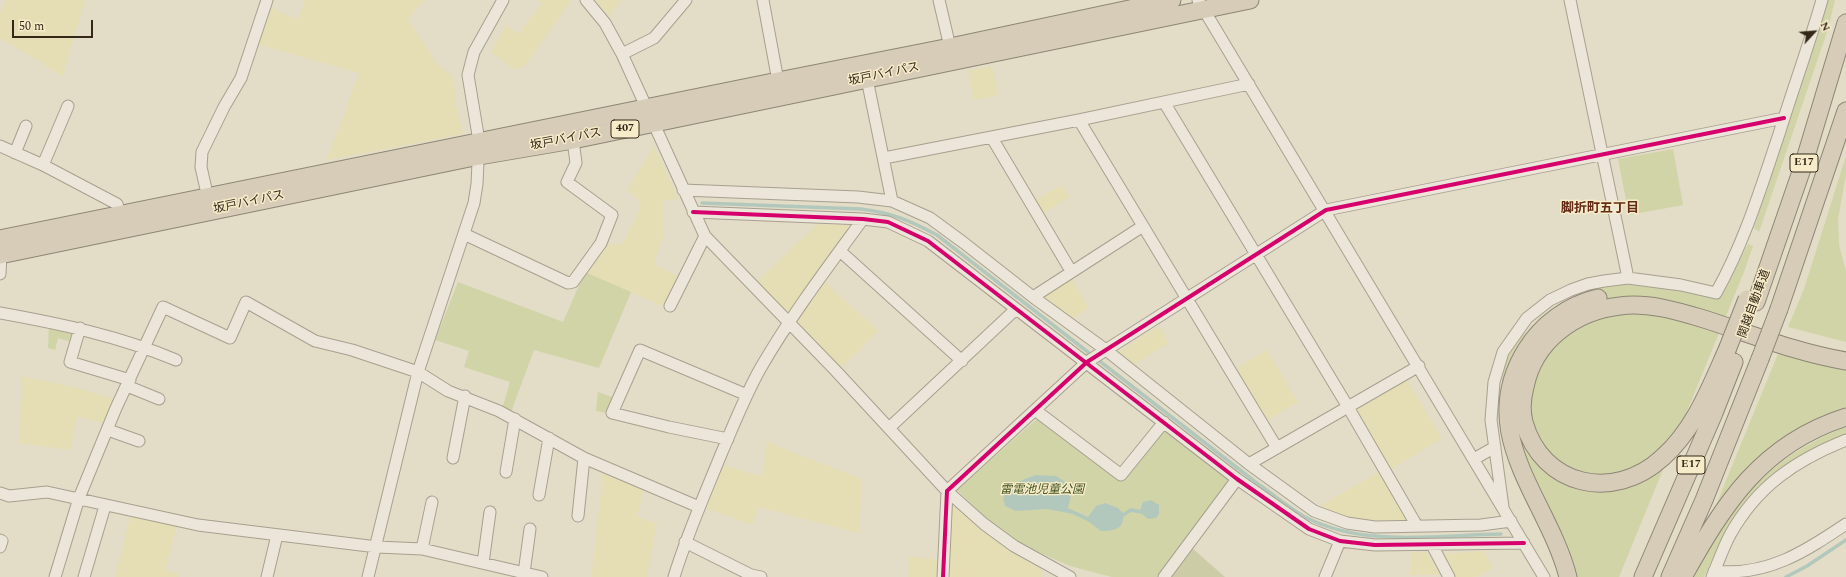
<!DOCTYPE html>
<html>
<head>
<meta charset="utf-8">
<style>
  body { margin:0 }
  #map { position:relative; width:1846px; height:577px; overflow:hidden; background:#e3dcc6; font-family:Spectral,serif }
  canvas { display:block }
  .north { position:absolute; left:1794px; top:12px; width:40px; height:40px; -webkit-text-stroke:3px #f7ecc9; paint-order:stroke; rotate:64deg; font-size:11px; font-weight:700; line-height:16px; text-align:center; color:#352819 }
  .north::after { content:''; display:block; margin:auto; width:14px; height:18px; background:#352819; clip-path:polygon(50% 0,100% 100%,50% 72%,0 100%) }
  .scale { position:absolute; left:12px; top:20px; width:81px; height:18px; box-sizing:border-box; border:2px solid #352819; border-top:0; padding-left:5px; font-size:12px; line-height:14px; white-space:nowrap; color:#352819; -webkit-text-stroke:3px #f7ecc9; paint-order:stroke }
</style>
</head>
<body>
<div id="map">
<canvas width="1846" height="577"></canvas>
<div class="north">N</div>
<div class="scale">50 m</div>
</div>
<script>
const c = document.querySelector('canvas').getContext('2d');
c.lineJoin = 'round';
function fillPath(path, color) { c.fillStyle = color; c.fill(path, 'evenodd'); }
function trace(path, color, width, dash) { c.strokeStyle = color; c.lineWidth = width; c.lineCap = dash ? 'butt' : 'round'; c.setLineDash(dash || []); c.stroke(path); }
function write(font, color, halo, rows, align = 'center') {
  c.font = font + ' Spectral,"Noto Sans JP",serif'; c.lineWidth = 3; c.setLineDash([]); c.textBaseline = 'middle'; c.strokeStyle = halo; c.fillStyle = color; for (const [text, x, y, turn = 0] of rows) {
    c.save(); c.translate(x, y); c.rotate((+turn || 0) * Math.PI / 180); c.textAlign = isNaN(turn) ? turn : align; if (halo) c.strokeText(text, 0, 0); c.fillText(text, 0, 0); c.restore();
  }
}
fillPath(new Path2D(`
  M 6,0 L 85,0 L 63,76 L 0,38 L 0,13 Z
  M 305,0 L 426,0 L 407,19 L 421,38 L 436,63 L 454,77 L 456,106 L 463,134 L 327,160 L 359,73 L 254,43 L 268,6 L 297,20 Z
  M 537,0 L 572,0 L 525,66 L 514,69 L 491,52 L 506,25 L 519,34 L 542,3 Z
  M 595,0 L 622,0 L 609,16 Z
  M 993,66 L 998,96 L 973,100 L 968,71 Z
  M 654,146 L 678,199 L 663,200 L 663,237 L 654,264 L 680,277 L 667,308 L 585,272 L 606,245 L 622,244 L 640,210 L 640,200 L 627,191 Z
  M 1062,185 L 1070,197 L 1041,214 L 1034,201 Z
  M 818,224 L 852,225 L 817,275 L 879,331 L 841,368 L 757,281 Z
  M 1071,278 L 1089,308 L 1072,319 L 1043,296 Z
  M 1159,326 L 1169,343 L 1135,364 L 1119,352 Z
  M 1267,350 L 1298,402 L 1266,421 L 1235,369 Z
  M 22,376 L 78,388 L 116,400 L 106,424 L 77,416 L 70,450 L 19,443 Z
  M 1406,378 L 1442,439 L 1391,469 L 1354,409 Z
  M 767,442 L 862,479 L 859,533 L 759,507 L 752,525 L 705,508 L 724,465 L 762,477 Z
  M 1379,472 L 1408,520 L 1381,521 L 1351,519 L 1320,506 Z
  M 603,473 L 644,490 L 637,516 L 657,524 L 647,577 L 591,577 Z
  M 949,502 L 980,529 L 1043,570 L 1042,577 L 908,577 L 909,556 L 947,561 Z
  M 131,516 L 177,525 L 165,570 L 179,574 L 178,577 L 115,577 Z
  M 1484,551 L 1493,568 L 1477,577 L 1456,577 L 1442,554 Z
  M 1411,552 L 1426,552 L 1441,574 L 1410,575 Z`), '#e5deb5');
fillPath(new Path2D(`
  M 1827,0 L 1835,0 L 1828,29 L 1759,232 L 1754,228 Z
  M 1673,149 L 1683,205 L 1629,215 L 1618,159 Z
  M 1846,156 L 1846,174 L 1838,220 L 1839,245 L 1846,271 L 1846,342 L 1788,327 L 1804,289 Z
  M 1748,244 L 1753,246 L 1744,272 L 1619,577 L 1573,577 L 1519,447 L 1499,406 L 1505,361 L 1521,338 L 1539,318 L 1560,303 L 1592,289 L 1614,285 L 1638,285 L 1719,295 Z
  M 585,272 L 631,292 L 599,368 L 534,350 L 511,412 L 503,406 L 510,382 L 464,367 L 469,351 L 435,340 L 458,282 L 563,322 Z
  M 49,325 L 72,330 L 74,334 L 71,342 L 58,338 L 55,350 L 48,348 Z
  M 1780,349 L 1846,367 L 1846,407 C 1828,416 1808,422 1791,433 C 1761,451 1737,477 1716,505 Z
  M 598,392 L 615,398 L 608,413 L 596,411 Z
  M 1038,418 L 1122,482 L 1165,430 L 1229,480 L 1158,577 L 1112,577 L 1070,566 L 1020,544 L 986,518 L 957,490 Z
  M 1846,427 L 1846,434 C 1809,447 1762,476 1739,509 C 1725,530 1715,554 1704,577 L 1694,577 C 1727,506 1772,455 1846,427 Z`), '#d1d4a7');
fillPath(new Path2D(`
  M 1192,548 L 1225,577 L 1169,577 Z`), '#cccda7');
fillPath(new Path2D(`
  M 1036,475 L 1056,476 L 1070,485 L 1071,495 L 1068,508 L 1088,517 L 1096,506 L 1105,503 L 1118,508 L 1123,513 L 1131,508 L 1140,510 L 1143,502 L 1151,500 L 1159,505 L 1159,514 L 1156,518 L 1148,519 L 1142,514 L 1131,512 L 1123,517 C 1124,530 1111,531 1101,531 L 1089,522 L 1073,514 L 1047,509 L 1016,511 L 1005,506 L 1003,498 C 1011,484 1021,480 1036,475 Z`), '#b3c8bc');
trace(new Path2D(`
  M 702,203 L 861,209 C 892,213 909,220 937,235 L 1258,484 C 1273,494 1289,508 1305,517 C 1365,548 1436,535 1501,534
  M 1786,577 L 1807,566 L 1846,540`), '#b3c8bc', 3.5);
const minor = new Path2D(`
  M 586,0 L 605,23 L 622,54 L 705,236 L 836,371 L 947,491 L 984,524 L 1014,546 L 1070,577
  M 763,0 L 778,81
  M 939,0 L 950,47
  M 1198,0 L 1544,577
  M 1570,0 L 1628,278
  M 622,54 L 654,38 L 686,0
  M 867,79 L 892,201
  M 1164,102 L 1348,407 L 1417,526
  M 1079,120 L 1277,448
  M 992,138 L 1071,271
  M 0,146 L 43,165 L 117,204 L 120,215
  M 15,153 L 26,126
  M 884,158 L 1079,120 L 1249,84
  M 43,165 L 68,106
  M 683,190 L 858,197 L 892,201 L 930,218 L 964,243 L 1033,297 L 1106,350 L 1249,464 L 1314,511 L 1347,523 L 1375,527 L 1481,525 L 1511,521
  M 208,198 L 201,167 L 202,152 L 224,107 L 241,78 L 267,0
  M 693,212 L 863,219 L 888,222 L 928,241 L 1237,479 L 1309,529 L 1340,541 L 1375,545 L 1524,543
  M 464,234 L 568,283 L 573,282 L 601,243 L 612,215 L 567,182 L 576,163 L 573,140
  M 840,251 L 962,361
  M 0,274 L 1,254
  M 1033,297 L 1143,226
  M 670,306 L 705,236
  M 0,313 C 61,324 119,336 176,360
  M 80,328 L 70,362 L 130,380
  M 127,386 L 159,399
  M 1035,410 L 1121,475 L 1164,422
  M 889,428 L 1016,309
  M 108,430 L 139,441
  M 728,439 L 669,427 L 612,413 L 640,350 L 747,395
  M 453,458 L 465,396
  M 1474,459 L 1495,447
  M 1249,464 L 1419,366
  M 506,472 L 515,419
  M 0,493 L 9,496 L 47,492 L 198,525 L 377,547 L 422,549 L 542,577
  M 539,495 L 549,438
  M 1503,507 L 1491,420 L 1494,382 L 1503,352 L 1527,318 L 1550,300 L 1571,290 L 1588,284 L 1604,281 L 1628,278 L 1681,285 L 1716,293 C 1745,241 1760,190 1779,134 C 1793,89 1809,45 1822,0
  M 578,516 L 584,458
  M 0,540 L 2,541 L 0,547
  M 685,542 L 751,575 L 761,577
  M 1432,545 L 1449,577
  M 422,549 L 432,502
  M 483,563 L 490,512
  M 1714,571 C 1767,577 1806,551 1846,524
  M 524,573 L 530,529
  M 55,577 L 79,498 L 116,408 L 163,307 L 230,338 L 246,302 L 315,341 L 352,350 L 418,372 L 448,391 L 499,411 L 584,458 L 699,507
  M 84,577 L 105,506
  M 267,577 L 277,535
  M 368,577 L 418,372 L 474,203 L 477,184 L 479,141 L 468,75 L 474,52 L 503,0
  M 674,577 C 687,534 705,494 722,452 C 734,424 745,396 760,369 C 790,317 827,268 863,219
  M 943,577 L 947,491 L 1087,362 L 1326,210 L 1784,118
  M 1164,577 L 1237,479
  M 1325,577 L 1340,541
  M 1712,577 C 1718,563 1723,548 1730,535 C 1757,486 1796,460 1846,440`);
const highway = new Path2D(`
  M 0,239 L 778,81 L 950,47 L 1172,0
  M 0,255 L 479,156 L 573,140 L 1250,0
  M 1756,302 L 1803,166 L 1846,23
  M 1779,309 L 1846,111
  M 1727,350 C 1710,388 1694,430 1662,458 C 1614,502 1542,487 1524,422 C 1521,410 1522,398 1525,387 C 1534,341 1575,311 1620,306 C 1648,302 1677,311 1704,319 C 1751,334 1797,353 1846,361
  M 1568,577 C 1548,499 1474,434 1526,350 C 1542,324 1568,305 1598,298
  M 1643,577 L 1714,413 L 1734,362
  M 1670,577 L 1704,500 L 1760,359
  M 1683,577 C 1724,504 1761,444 1846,417`);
trace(minor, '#a7a090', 13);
trace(highway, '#8d8677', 19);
trace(minor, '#ebe6d9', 11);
trace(highway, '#d7ccb7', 17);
const highwayBridge = new Path2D(`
  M 1727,350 L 1747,299
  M 1760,359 L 1779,309`);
trace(highwayBridge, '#8d8677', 19, []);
trace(highwayBridge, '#d7ccb7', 17);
trace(new Path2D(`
  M 693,212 L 863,219 L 888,222 L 928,241 L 1237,479 L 1309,529 L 1340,541 L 1375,545 L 1524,543
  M 943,577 L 947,491 L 1087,362 L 1326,210 L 1784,118`), '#d6006c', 4);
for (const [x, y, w] of [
  [625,129,28],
  [1804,163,28],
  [1691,465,28]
]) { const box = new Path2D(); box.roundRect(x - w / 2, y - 9, w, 18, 3); c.fillStyle = '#f7ecc9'; c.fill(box); trace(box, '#352819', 1); }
write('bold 11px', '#352819', null, [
  ["407",625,129],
  ["E17",1804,163],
  ["E17",1691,465]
]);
write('12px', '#352819', '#f7ecc9', [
  ["坂戸バイパス",884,75,-12],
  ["坂戸バイパス",566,140,-11],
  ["坂戸バイパス",249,203,-12],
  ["関越自動車道",1755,304,-70]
]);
write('italic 12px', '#43531f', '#f7ecc9', [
  ["雷電池児童公園",1042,491]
]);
write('bold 13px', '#642a17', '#f7ecc9', [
  ["脚折町五丁目",1600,209]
]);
</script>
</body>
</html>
